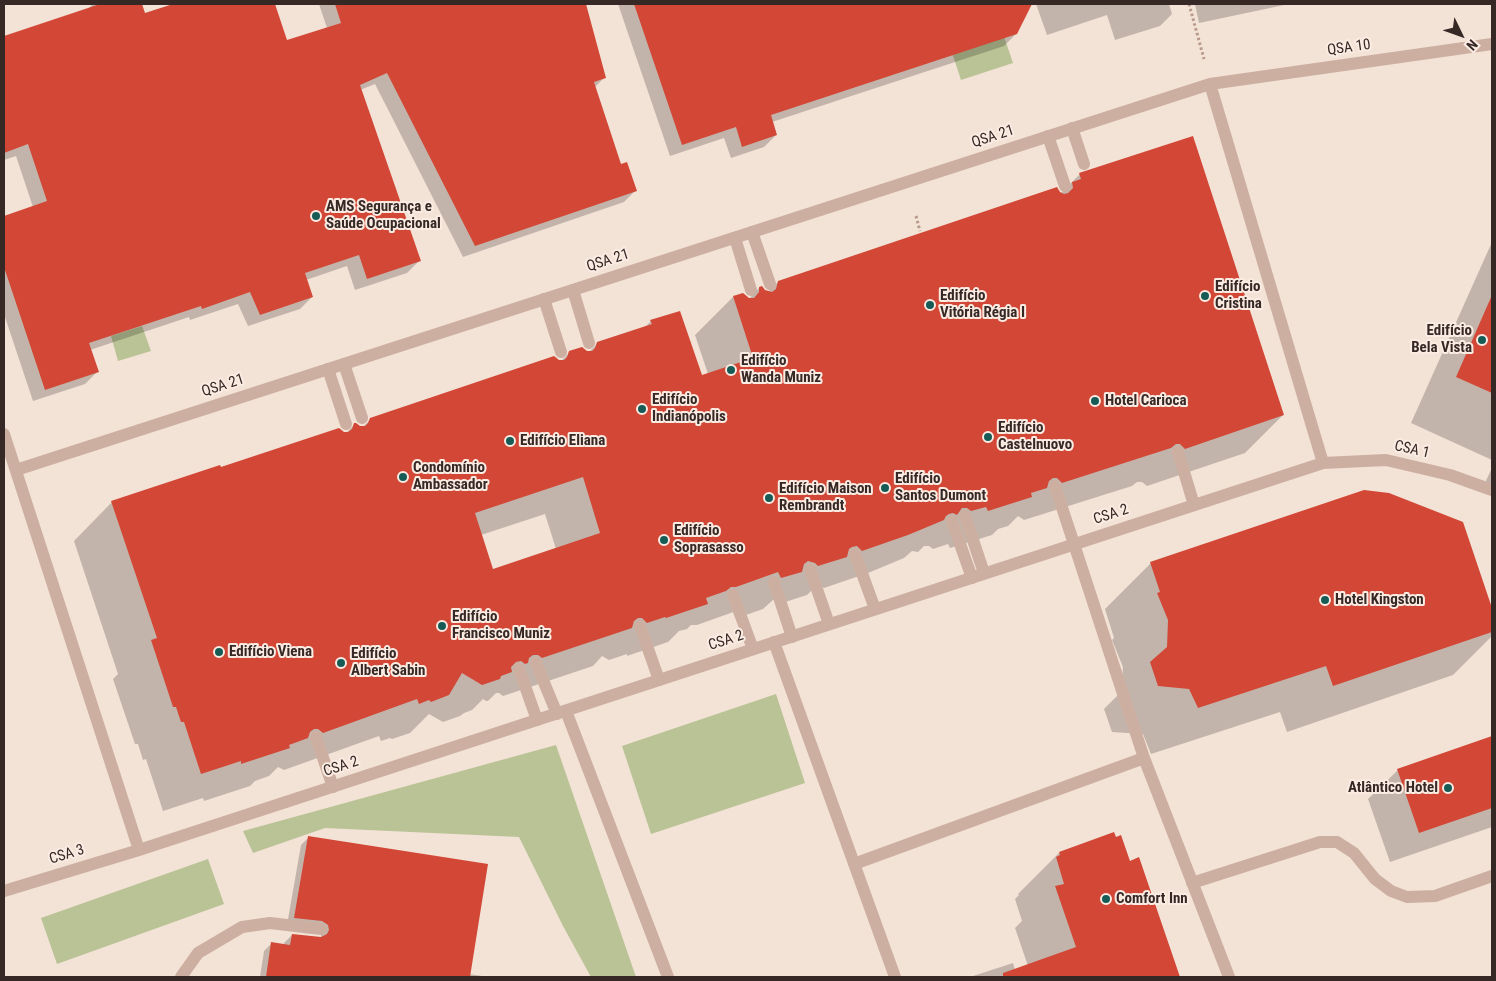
<!DOCTYPE html>
<html>
<head>
<meta charset="utf-8">
<style>
  body { margin:0 }
  #map { position:relative; width:1496px; height:981px; overflow:hidden; background:#f3e2d6; font-family:"Roboto Condensed",sans-serif }
  canvas { display:block }
  .frame { position:absolute; inset:0; border:5px solid #362825; pointer-events:none }
  .north { position:absolute; left:1436px; top:10px; width:50px; height:50px; -webkit-text-stroke:4px #fbece3; paint-order:stroke; rotate:132deg; font-size:14px; font-weight:700; line-height:20px; text-align:center; color:#362825 }
  .north::after { content:''; display:block; margin:auto; width:18px; height:22px; background:#362825; clip-path:polygon(50% 0,100% 100%,50% 72%,0 100%) }
</style>
</head>
<body>
<div id="map">
<canvas width="1496" height="981"></canvas>
<div class="frame"></div>
<div class="north">N</div>
</div>
<script>
const c = document.querySelector('canvas').getContext('2d');
c.lineJoin = 'round';
function fillPath(path, color) { c.fillStyle = color; c.fill(path, 'evenodd'); }
function trace(path, color, width, dash) { c.strokeStyle = color; c.lineWidth = width; c.lineCap = dash ? 'butt' : 'round'; c.setLineDash(dash || []); c.stroke(path); }
function write(font, color, halo, rows, align = 'center') {
  c.font = font + ' "Roboto Condensed",sans-serif'; c.lineWidth = 4; c.setLineDash([]); c.textBaseline = 'middle'; c.strokeStyle = halo; c.fillStyle = color; for (const [text, x, y, turn = 0] of rows) {
    c.save(); c.translate(x, y); c.rotate((+turn || 0) * Math.PI / 180); c.textAlign = isNaN(turn) ? turn : align; if (halo) c.strokeText(text, 0, 0); c.fillText(text, 0, 0); c.restore();
  }
}
fillPath(new Path2D(`
  M 936,4 L 993,4 L 1013,63 L 961,80 Z
  M 142,326 L 151,351 L 118,361 L 111,336 Z
  M 776,694 L 805,783 L 651,834 L 622,746 Z
  M 556,745 L 636,977 L 591,977 L 563,926 L 519,837 L 325,828 L 253,853 L 243,831 Z
  M 208,859 L 224,904 L 57,964 L 41,918 Z`), '#bac395');
fillPath(new Path2D(`
  M 93,4 L 140,4 L 144,15 L 177,4 L 274,4 L 286,42 L 327,28 L 319,4 L 587,4 L 585,4 L 605,77 L 594,88 L 620,166 L 636,190 L 624,202 L 463,257 L 375,84 L 360,90 L 419,261 L 407,273 L 355,290 L 347,266 L 306,280 L 312,297 L 300,309 L 248,326 L 238,304 L 190,320 L 189,317 L 90,350 L 97,372 L 85,384 L 33,401 L 4,314 L 4,217 L 33,207 L 16,156 L 4,160 L 4,38 L 88,9 Z
  M 618,4 L 814,4 L 822,27 L 858,15 L 854,4 L 1031,4 L 1016,34 L 1004,46 L 772,122 L 776,135 L 764,147 L 731,158 L 724,138 L 670,156 Z
  M 1036,4 L 1169,4 L 1172,14 L 1160,26 L 1115,40 L 1107,15 L 1047,35 Z
  M 1195,4 L 1289,4 L 1199,23 Z
  M 1080,174 L 1283,415 L 1245,453 L 1147,486 L 1142,482 L 1137,482 L 1132,486 L 1024,520 L 1018,516 L 1008,526 L 998,529 L 992,535 L 950,548 L 948,544 L 933,549 L 929,546 L 924,546 L 918,552 L 912,551 L 904,558 L 868,573 L 824,588 L 818,584 L 807,595 L 779,604 L 777,600 L 773,600 L 763,609 L 743,616 L 739,610 L 697,625 L 691,625 L 687,629 L 679,631 L 668,642 L 627,656 L 627,654 L 609,660 L 602,656 L 593,666 L 503,696 L 499,693 L 496,693 L 488,701 L 486,701 L 483,699 L 472,710 L 464,713 L 460,716 L 443,722 L 429,714 L 410,733 L 392,739 L 390,738 L 381,741 L 379,736 L 284,770 L 278,767 L 269,776 L 255,781 L 250,786 L 204,801 L 203,798 L 163,811 L 146,759 L 143,760 L 138,744 L 135,744 L 113,679 L 118,674 L 74,541 L 112,502 L 220,469 L 346,433 L 355,424 L 360,427 L 363,427 L 371,419 L 561,361 L 570,352 L 589,352 L 598,343 L 644,328 L 651,321 L 701,377 L 708,374 L 695,335 L 733,297 L 743,294 L 749,299 L 759,288 L 768,292 L 778,282 L 1060,194 ZM 545,514 L 556,549 L 492,570 L 481,535 Z
  M 1492,242 L 1492,460 L 1411,423 Z
  M 1492,468 L 1492,493 L 1482,489 Z
  M 1462,522 L 1492,610 L 1492,636 L 1453,675 L 1287,732 L 1280,712 L 1151,754 L 1143,734 L 1112,732 L 1104,709 L 1121,692 L 1123,667 L 1112,640 L 1114,638 L 1105,609 L 1151,563 Z
  M 1492,737 L 1492,827 L 1390,862 L 1368,799 L 1398,770 Z
  M 309,837 L 469,974 L 482,976 L 481,977 L 260,977 L 264,951 L 272,943 L 284,945 L 284,943 L 292,935 L 321,938 L 321,933 L 287,925 L 301,845 Z
  M 1059,853 L 1129,862 L 1138,859 L 1178,977 L 970,977 L 1013,963 L 1015,970 L 1028,966 L 1015,928 L 1022,921 L 1015,899 L 1019,895 L 1018,894 Z`), '#0003');
fillPath(new Path2D(`
  M 100,4 L 142,4 L 145,13 L 173,4 L 275,4 L 287,40 L 341,23 L 335,4 L 586,4 L 606,78 L 594,82 L 621,164 L 627,162 L 637,191 L 475,246 L 387,73 L 360,85 L 421,261 L 367,279 L 359,255 L 305,273 L 313,297 L 260,315 L 250,292 L 202,309 L 201,306 L 89,343 L 99,372 L 45,390 L 4,267 L 4,216 L 47,201 L 28,144 L 4,153 L 4,36 Z
  M 634,4 L 1032,4 L 1017,34 L 771,115 L 777,135 L 742,147 L 736,127 L 682,145 Z
  M 1193,136 L 1284,415 L 1185,449 L 1180,444 L 1176,444 L 1171,448 L 1062,483 L 1057,478 L 1053,478 L 1049,481 L 1047,488 L 1031,493 L 1032,497 L 988,511 L 986,507 L 971,511 L 967,508 L 962,508 L 957,515 L 953,513 L 949,514 L 946,516 L 944,520 L 908,535 L 862,551 L 857,546 L 852,547 L 849,549 L 847,557 L 818,566 L 815,563 L 808,561 L 804,564 L 802,572 L 781,578 L 778,572 L 736,587 L 731,587 L 726,591 L 706,598 L 708,604 L 666,618 L 665,617 L 647,623 L 642,618 L 638,618 L 634,621 L 632,628 L 542,658 L 538,655 L 533,655 L 529,658 L 528,663 L 525,664 L 521,661 L 516,662 L 511,667 L 512,672 L 501,676 L 500,679 L 482,685 L 462,673 L 449,695 L 431,702 L 429,700 L 419,704 L 417,699 L 323,733 L 318,729 L 314,729 L 310,732 L 308,738 L 289,745 L 290,748 L 241,764 L 241,761 L 201,774 L 184,722 L 181,722 L 176,707 L 173,707 L 151,640 L 157,638 L 111,501 L 220,465 L 221,467 L 339,428 L 344,432 L 348,432 L 352,429 L 354,423 L 356,423 L 360,426 L 365,426 L 368,423 L 370,418 L 554,356 L 559,360 L 564,360 L 567,357 L 569,351 L 582,347 L 587,351 L 592,351 L 595,348 L 597,342 L 652,324 L 650,320 L 680,311 L 702,375 L 753,358 L 733,296 L 743,293 L 749,298 L 754,298 L 759,292 L 759,287 L 762,286 L 765,290 L 772,292 L 776,289 L 778,281 L 1057,187 L 1060,192 L 1064,194 L 1068,193 L 1073,188 L 1072,182 L 1081,179 L 1079,173 ZM 583,477 L 600,533 L 493,569 L 475,513 Z
  M 1492,295 L 1492,393 L 1456,377 Z
  M 1364,490 L 1389,493 L 1463,522 L 1492,608 L 1492,632 L 1333,686 L 1326,666 L 1198,708 L 1189,689 L 1158,686 L 1150,662 L 1167,647 L 1168,620 L 1157,593 L 1160,592 L 1150,562 Z
  M 1492,736 L 1492,808 L 1419,833 L 1397,769 Z
  M 1114,832 L 1116,837 L 1121,835 L 1130,861 L 1139,857 L 1180,977 L 1003,977 L 1003,973 L 1076,947 L 1055,886 L 1064,884 L 1056,857 L 1060,855 L 1059,852 Z
  M 308,836 L 488,864 L 470,977 L 266,977 L 271,942 L 290,945 L 292,934 L 321,937 L 327,934 L 329,930 L 328,925 L 322,921 L 294,918 Z`), '#d24736');
trace(new Path2D(`
  M 1189,4 L 1204,59
  M 916,216 L 920,231`), '#b8998b', 3, [2.5, 2.5]);
trace(new Path2D(`
  M 1072,128 L 1084,164
  M 1048,136 L 1065,186
  M 752,232 L 770,284
  M 735,238 L 751,290
  M 573,290 L 589,343
  M 544,299 L 561,352
  M 344,364 L 362,418
  M 328,369 L 346,424
  M 1178,452 L 1194,505
  M 1055,486 L 1144,758 L 1229,977
  M 965,516 L 984,573
  M 952,521 L 972,578
  M 855,554 L 875,609
  M 810,569 L 829,624
  M 774,582 L 792,637
  M 733,595 L 753,649
  M 640,626 L 659,680
  M 774,642 L 895,977
  M 536,663 L 557,714
  M 519,669 L 537,720
  M 316,737 L 333,787
  M 854,864 L 1144,758
  M 1192,883 L 1320,842 L 1337,842 L 1354,853 L 1375,879 L 1391,891 L 1407,897 L 1435,896 L 1492,876
  M 181,977 L 198,953 L 242,927 L 270,923 L 321,929`), '#ccafa1', 12);
trace(new Path2D(`
  M 1210,84 L 1323,463
  M 4,434 L 139,850
  M 16,470 L 1210,84 L 1492,44
  M 566,711 L 668,977
  M 4,891 L 139,850 L 1323,463 L 1386,460 L 1450,475 L 1492,490`), '#ccafa1', 12);
for (const [x, y, r, color] of [
  [316,216,5,"#175b56"],
  [1205,296,5,"#175b56"],
  [930,305,5,"#175b56"],
  [1482,340,5,"#175b56"],
  [731,370,5,"#175b56"],
  [1095,401,5,"#175b56"],
  [642,409,5,"#175b56"],
  [988,437,5,"#175b56"],
  [510,441,5,"#175b56"],
  [403,477,5,"#175b56"],
  [885,488,5,"#175b56"],
  [769,498,5,"#175b56"],
  [664,540,5,"#175b56"],
  [1325,600,5,"#175b56"],
  [442,626,5,"#175b56"],
  [219,652,5,"#175b56"],
  [341,663,5,"#175b56"],
  [1448,788,5,"#175b56"],
  [1106,899,5,"#175b56"]
]) { const dot = new Path2D(); dot.arc(x, y, r, 0, 2 * Math.PI); c.fillStyle = color; c.fill(dot); trace(dot, '#fbece3', 2); }
write('15px', '#362825', '#fbece3', [
  ["QSA 10",1349,48,-8],
  ["QSA 21",993,137,-18],
  ["QSA 21",608,261,-18],
  ["QSA 21",223,386,-18],
  ["CSA 1",1412,450,13],
  ["CSA 2",1111,515,-18],
  ["CSA 2",726,641,-18],
  ["CSA 2",341,767,-18],
  ["CSA 3",67,855,-17]
]);
write('bold 15px', '#362825', '#fbece3', [
  ["AMS Segurança e",326,207],
  ["Saúde Ocupacional",326,224],
  ["Edifício",1215,287],
  ["Cristina",1215,304],
  ["Edifício",940,296],
  ["Vitória Régia I",940,313],
  ["Edifício",1472,331,"right"],
  ["Bela Vista",1472,348,"right"],
  ["Edifício",741,361],
  ["Wanda Muniz",741,378],
  ["Edifício",652,400],
  ["Indianópolis",652,417],
  ["Hotel Carioca",1105,401],
  ["Edifício",998,428],
  ["Castelnuovo",998,445],
  ["Edifício Eliana",520,441],
  ["Condomínio",413,468],
  ["Ambassador",413,485],
  ["Edifício",895,479],
  ["Santos Dumont",895,496],
  ["Edifício Maison",779,489],
  ["Rembrandt",779,506],
  ["Edifício",674,531],
  ["Soprasasso",674,548],
  ["Hotel Kingston",1335,600],
  ["Edifício",452,617],
  ["Francisco Muniz",452,634],
  ["Edifício Viena",229,652],
  ["Edifício",351,654],
  ["Albert Sabin",351,671],
  ["Atlântico Hotel",1438,788,"right"],
  ["Comfort Inn",1116,899]
], 'left');
</script>
</body>
</html>
